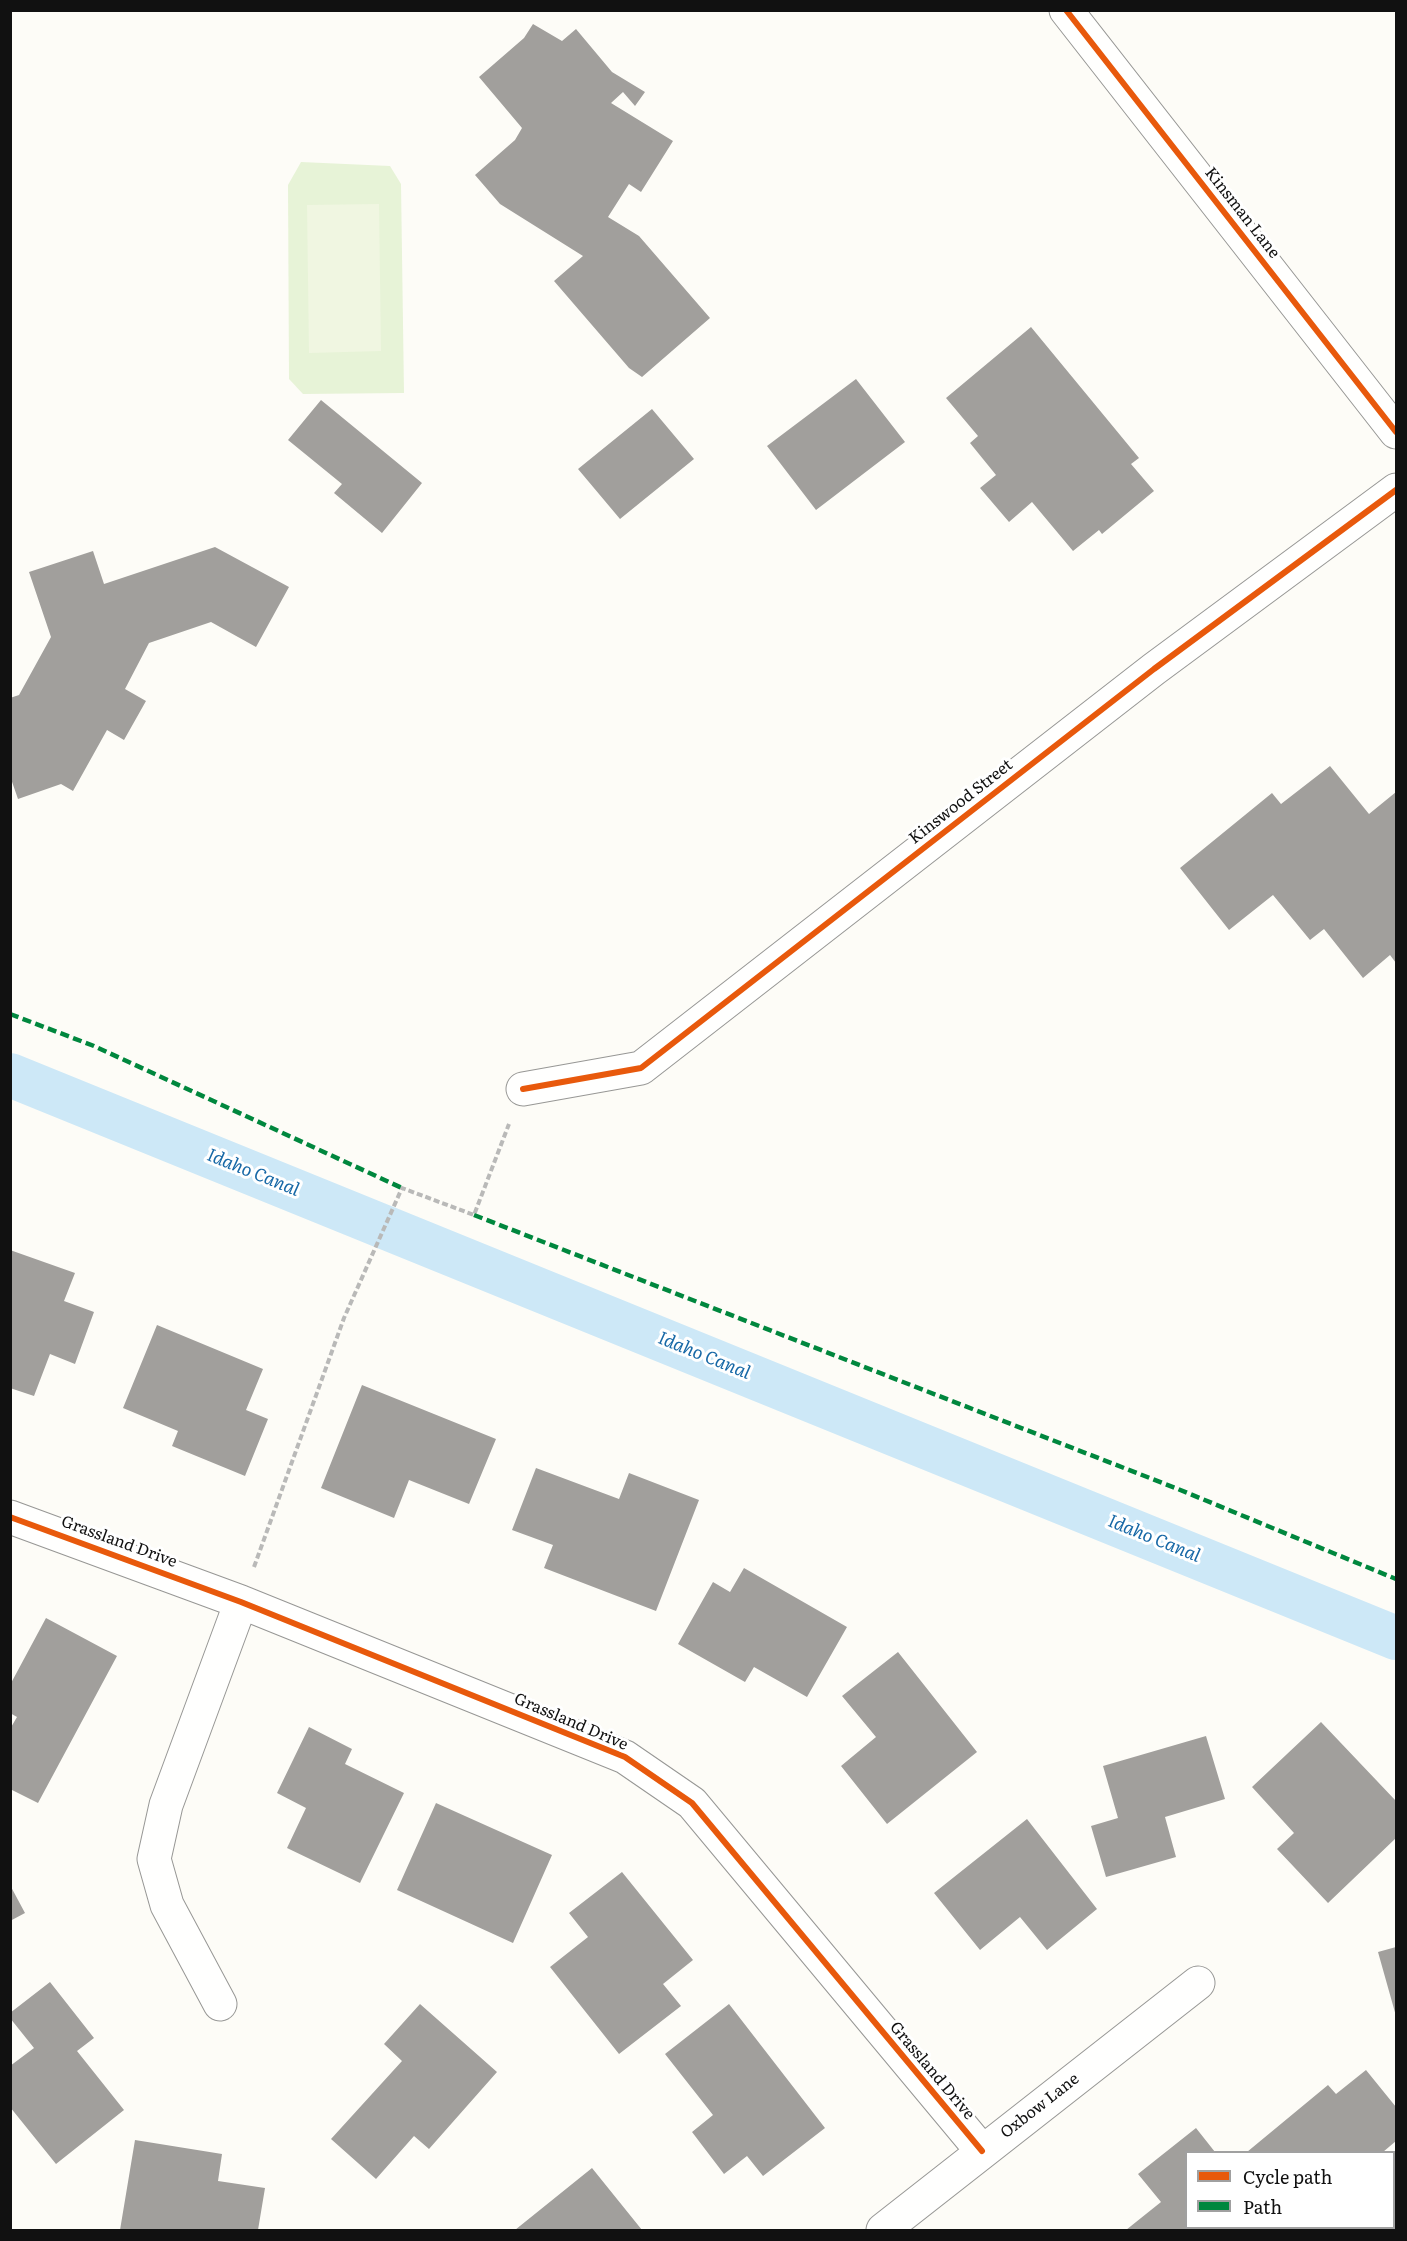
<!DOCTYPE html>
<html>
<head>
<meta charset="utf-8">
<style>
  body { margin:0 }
  #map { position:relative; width:1407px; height:2241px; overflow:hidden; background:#fdfcf7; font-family:Literata,serif }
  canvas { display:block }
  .frame { position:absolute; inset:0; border:12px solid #111; pointer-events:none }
  .legend { position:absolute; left:1185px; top:2151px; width:210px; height:78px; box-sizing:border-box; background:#fff; border:2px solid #a0a0a0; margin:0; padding:8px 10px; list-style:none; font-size:18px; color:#111 }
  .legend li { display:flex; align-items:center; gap:12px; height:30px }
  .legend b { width:30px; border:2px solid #a0a0a0 }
</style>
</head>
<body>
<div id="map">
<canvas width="1407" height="2241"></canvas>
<div class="frame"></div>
<ul class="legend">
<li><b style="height:8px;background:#e8590c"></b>Cycle path</li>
<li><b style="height:8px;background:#00873e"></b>Path</li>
</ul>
</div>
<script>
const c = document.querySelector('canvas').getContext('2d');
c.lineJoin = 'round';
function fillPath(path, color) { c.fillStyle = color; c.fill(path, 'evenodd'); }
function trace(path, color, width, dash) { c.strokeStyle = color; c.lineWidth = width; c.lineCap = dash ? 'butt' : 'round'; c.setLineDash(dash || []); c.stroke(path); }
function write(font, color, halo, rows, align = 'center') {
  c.font = font + ' Literata,serif'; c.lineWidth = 6; c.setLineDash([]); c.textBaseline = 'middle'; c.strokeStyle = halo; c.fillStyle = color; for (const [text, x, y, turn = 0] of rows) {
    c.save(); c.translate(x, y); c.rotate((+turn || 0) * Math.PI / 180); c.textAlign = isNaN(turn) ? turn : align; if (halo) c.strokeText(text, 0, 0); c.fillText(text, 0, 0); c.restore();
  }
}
fillPath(new Path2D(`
  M 301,162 L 390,166 L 401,184 L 404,393 L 303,394 L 289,379 L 288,185 Z`), '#e7f3d7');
fillPath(new Path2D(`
  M 379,204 L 381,351 L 309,353 L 307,205 Z`), '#f0f6e1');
trace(new Path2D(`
  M 10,1075 L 1396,1638`), '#cde8f7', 44);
fillPath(new Path2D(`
  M 533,24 L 562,41 L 576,29 L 612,72 L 645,92 L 635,106 L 623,92 L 611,103 L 673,141 L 641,192 L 629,184 L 608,217 L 639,236 L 710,318 L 642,377 L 629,368 L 554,281 L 583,256 L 500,204 L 475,175 L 515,140 L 522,128 L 479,77 L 524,38 Z
  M 1031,327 L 1139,458 L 1131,464 L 1154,491 L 1102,534 L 1099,530 L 1073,551 L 1032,502 L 1009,522 L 980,488 L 996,475 L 970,443 L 978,436 L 946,398 Z
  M 856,379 L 905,442 L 816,510 L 767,446 Z
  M 321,400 L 422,483 L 382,533 L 334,493 L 342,484 L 288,440 Z
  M 652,409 L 694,459 L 620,519 L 578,469 Z
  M 215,547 L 289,587 L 256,647 L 211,622 L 149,643 L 125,689 L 146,701 L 124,740 L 107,730 L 73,791 L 61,784 L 18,799 L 10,776 L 10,698 L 19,695 L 51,637 L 29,572 L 93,551 L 104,584 Z
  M 1330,766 L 1369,814 L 1396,792 L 1396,963 L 1390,955 L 1363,978 L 1324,929 L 1310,940 L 1273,895 L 1229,930 L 1180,868 L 1272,793 L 1281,804 Z
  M 10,1250 L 75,1273 L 64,1301 L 94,1312 L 75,1364 L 50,1354 L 34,1396 L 10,1388 Z
  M 157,1325 L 263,1369 L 246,1410 L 268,1419 L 245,1476 L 172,1446 L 178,1431 L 123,1408 Z
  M 362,1385 L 496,1439 L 469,1504 L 409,1480 L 394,1518 L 321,1488 Z
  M 536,1468 L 619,1499 L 629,1473 L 699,1500 L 656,1611 L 544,1568 L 553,1545 L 512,1530 Z
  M 744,1568 L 847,1627 L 807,1697 L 754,1667 L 745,1682 L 678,1644 L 713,1582 L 730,1592 Z
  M 46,1618 L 117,1656 L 38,1803 L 10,1789 L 10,1729 L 17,1717 L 10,1713 L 10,1685 Z
  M 898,1652 L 977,1752 L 887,1824 L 841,1766 L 876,1737 L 842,1696 Z
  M 1321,1722 L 1396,1801 L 1396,1838 L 1328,1903 L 1277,1849 L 1294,1833 L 1252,1787 Z
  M 309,1727 L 352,1749 L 345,1764 L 404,1793 L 360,1883 L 287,1848 L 306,1808 L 277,1793 Z
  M 1206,1736 L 1225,1799 L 1165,1817 L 1176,1857 L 1106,1877 L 1091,1826 L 1118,1818 L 1103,1766 Z
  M 436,1803 L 552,1855 L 513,1943 L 397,1890 Z
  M 1027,1819 L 1097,1909 L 1047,1950 L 1020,1917 L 980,1950 L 934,1893 Z
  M 622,1872 L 693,1960 L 663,1984 L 681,2006 L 619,2054 L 550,1967 L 588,1937 L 569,1913 Z
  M 10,1885 L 25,1913 L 10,1921 Z
  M 1396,1947 L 1396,2016 L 1378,1952 Z
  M 50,1982 L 94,2038 L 77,2051 L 124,2110 L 56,2164 L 10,2107 L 10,2066 L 34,2048 L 10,2018 L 10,2013 Z
  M 420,2004 L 497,2072 L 429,2149 L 414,2136 L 376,2179 L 331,2139 L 402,2061 L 384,2044 Z
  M 729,2004 L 825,2128 L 763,2176 L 747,2156 L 724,2174 L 692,2132 L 713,2115 L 665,2054 Z
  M 1366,2070 L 1396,2107 L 1396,2141 L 1383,2152 L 1247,2152 L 1328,2085 L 1336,2094 Z
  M 1196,2128 L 1215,2152 L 1186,2152 L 1186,2228 L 1224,2228 L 1227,2230 L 1126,2230 L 1161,2202 L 1138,2174 Z
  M 135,2140 L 222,2154 L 218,2181 L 265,2188 L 258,2230 L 120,2230 Z
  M 592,2168 L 642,2230 L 515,2230 Z`), '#a19f9c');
const street = new Path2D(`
  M 1066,10 L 1396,432
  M 523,1089 L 641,1068 L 1154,669 L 1396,490
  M 10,1517 L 241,1602 L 625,1757 L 692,1803 L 982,2151
  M 220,2004 L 167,1905 L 154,1859 L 166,1805 L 241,1602
  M 883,2230 L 1198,1983`);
trace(street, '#979795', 35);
trace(new Path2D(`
  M 254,1567 L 344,1318 L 402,1188 L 474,1215 L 509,1124`), '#b9b9b8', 4, [6, 3]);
trace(street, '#fffffe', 33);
trace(new Path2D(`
  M 10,1014 L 94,1046 L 402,1188
  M 474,1215 L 1178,1489 L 1396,1579`), '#00873e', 4.5, [9, 4.5]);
trace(new Path2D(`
  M 1066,10 L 1396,432
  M 523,1089 L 641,1068 L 1154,669 L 1396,490
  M 10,1517 L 241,1602 L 625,1757 L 692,1803 L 982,2151`), '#e8590c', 6);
write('16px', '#111', '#fff', [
  ["Kinsman Lane",1242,213,52],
  ["Kinswood Street",961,802,-38],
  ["Grassland Drive",119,1542,20],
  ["Grassland Drive",571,1722,23],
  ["Grassland Drive",932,2071,50],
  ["Oxbow Lane",1040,2106,-38]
]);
write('italic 18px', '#1768a6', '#fff', [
  ["Idaho Canal",253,1173,22],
  ["Idaho Canal",704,1356,22],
  ["Idaho Canal",1154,1539,22]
]);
</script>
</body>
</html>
